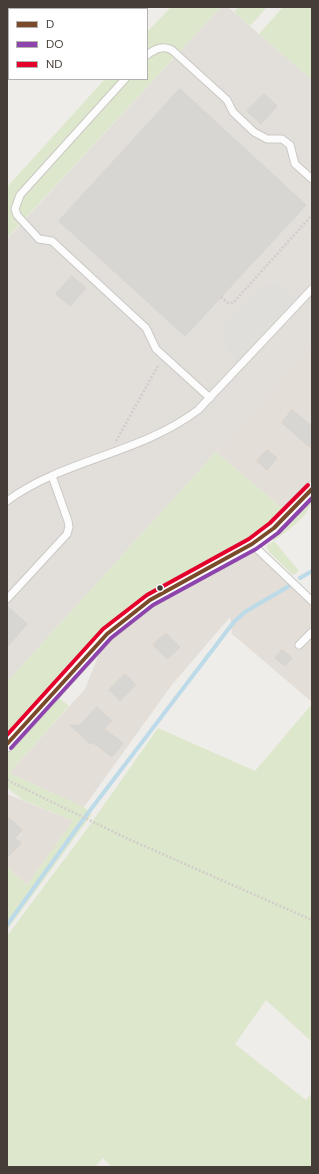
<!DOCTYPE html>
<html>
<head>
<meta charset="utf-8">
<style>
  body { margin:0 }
  #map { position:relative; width:319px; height:1174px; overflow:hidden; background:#efede9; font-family:"DM Sans",sans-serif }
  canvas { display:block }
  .frame { position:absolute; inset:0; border:8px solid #443e36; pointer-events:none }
  .legend { position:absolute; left:8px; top:8px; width:140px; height:72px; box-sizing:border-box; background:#fff; border:1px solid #b4b2af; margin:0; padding:5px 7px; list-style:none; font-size:12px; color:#443e36 }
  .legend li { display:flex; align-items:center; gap:8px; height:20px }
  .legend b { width:20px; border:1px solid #b4b2af }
</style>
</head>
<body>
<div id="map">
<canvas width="319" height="1174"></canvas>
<div class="frame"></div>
<ul class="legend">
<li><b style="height:5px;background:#7a4b2a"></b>D</li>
<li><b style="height:5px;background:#8e44ad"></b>DO</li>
<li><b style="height:5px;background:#e4002b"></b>ND</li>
</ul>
</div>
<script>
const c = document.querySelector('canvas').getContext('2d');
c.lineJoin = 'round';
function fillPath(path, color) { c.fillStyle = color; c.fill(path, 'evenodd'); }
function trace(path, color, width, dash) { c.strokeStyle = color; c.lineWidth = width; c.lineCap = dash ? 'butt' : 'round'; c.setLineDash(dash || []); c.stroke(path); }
fillPath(new Path2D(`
  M 312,341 L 312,489 L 252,544 L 312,601 L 312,702 L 232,634 L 230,617 L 171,686 L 84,807 L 9,773 L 85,689 L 107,634 L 283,509 L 216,452 Z
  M 7,794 L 73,821 L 27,885 L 7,867 Z`), '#e3ded7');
fillPath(new Path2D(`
  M 221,7 L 228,7 L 312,80 L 312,341 L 236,430 L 7,682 L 7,239 Z`), '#e2deda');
fillPath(new Path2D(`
  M 171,7 L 221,7 L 7,238 L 7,187 L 105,79 L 147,79 L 147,32 Z
  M 239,7 L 267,7 L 250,26 L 234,12 Z
  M 283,7 L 312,7 L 312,80 L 259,34 Z
  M 216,452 L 283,509 L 268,524 L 238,547 L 152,594 L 116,617 L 7,734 L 7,682 Z
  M 312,497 C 312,516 287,530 274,541 L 299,571 L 293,575 L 270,553 L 266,546 L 274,541 L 270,537 Z
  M 58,697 L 69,706 L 9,773 L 84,807 L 92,814 L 7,930 L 7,867 L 27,885 L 73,821 L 23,800 L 7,788 L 7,752 Z
  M 312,704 L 312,1042 L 266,1000 L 235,1044 L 306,1100 L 312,1093 L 312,1167 L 112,1167 L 103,1158 L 95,1167 L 7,1167 L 7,936 L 87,829 L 158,728 L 255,771 Z`), '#dde7cb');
fillPath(new Path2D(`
  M 271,284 L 278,284 L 294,299 L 238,360 L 228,350 L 224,329 L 263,287 Z`), '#e0deda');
trace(new Path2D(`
  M 300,578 L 312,571
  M 7,925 L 85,817 L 233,623 L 245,612 L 289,586`), '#bddae9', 4);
const building = new Path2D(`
  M 180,89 L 306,205 L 185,336 L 59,221 Z
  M 264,94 L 277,106 L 261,124 L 247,111 Z
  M 72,276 L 86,288 L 70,306 L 56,294 Z
  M 292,410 L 312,426 L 312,449 L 282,423 Z
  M 267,450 L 277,458 L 267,470 L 257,461 Z
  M 7,606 L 27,624 L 7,647 Z
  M 166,633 L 180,647 L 167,659 L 153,645 Z
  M 282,650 L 292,658 L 285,666 L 275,658 Z
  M 125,674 L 136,685 L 120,701 L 109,690 Z
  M 97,707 L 112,721 L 104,729 L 123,743 L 112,757 L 92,742 L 90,744 L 70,725 L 80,725 Z
  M 7,816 L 22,830 L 15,838 L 21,843 L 7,858 Z`);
fillPath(building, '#d8d6d2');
trace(building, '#d7d4cf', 1);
const lane = new Path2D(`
  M 147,55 C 155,49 163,45 172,50 L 227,100 L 233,112 L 254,132 L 267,139 L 282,139 L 290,145 L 295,164 L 312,179
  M 125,79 L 20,195 L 15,209 L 17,215 L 39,239 L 52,241 L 146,328 L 156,349 L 210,398
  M 7,501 C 64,459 140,454 198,410 L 312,289
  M 252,544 L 312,601
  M 7,599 L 67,534 L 69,527 L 68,521 L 52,476
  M 299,645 L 312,632`);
const street = new Path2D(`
  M 7,744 L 107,634 L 150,600 L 252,544 L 274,528 L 312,489`);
trace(lane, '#cbc9c5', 9);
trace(street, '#cbc9c5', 16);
trace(new Path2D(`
  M 221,297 L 228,303 L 233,303 L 312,215
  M 116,441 L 159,364
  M 7,780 L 126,838 L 312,920`), '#d0cdcb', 2.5, [2, 2]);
trace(lane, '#fdfcfc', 7);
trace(street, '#fdfcfc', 14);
trace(new Path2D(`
  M 7,744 L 107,634 L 150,600 L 252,544 L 274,528 L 312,489`), '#7a4b2a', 4);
trace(new Path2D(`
  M 11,748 L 111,638 L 153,605 L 256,549 L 278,533 L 312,498`), '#8e44ad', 4);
trace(new Path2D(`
  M 7,735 L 103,629 L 147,595 L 249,539 L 270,523 L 308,485`), '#e4002b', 4);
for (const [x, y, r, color] of [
  [160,588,3.5,"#443e36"]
]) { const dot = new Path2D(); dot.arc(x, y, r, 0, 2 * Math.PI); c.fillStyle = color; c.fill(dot); trace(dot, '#fff', 1.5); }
</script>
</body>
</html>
